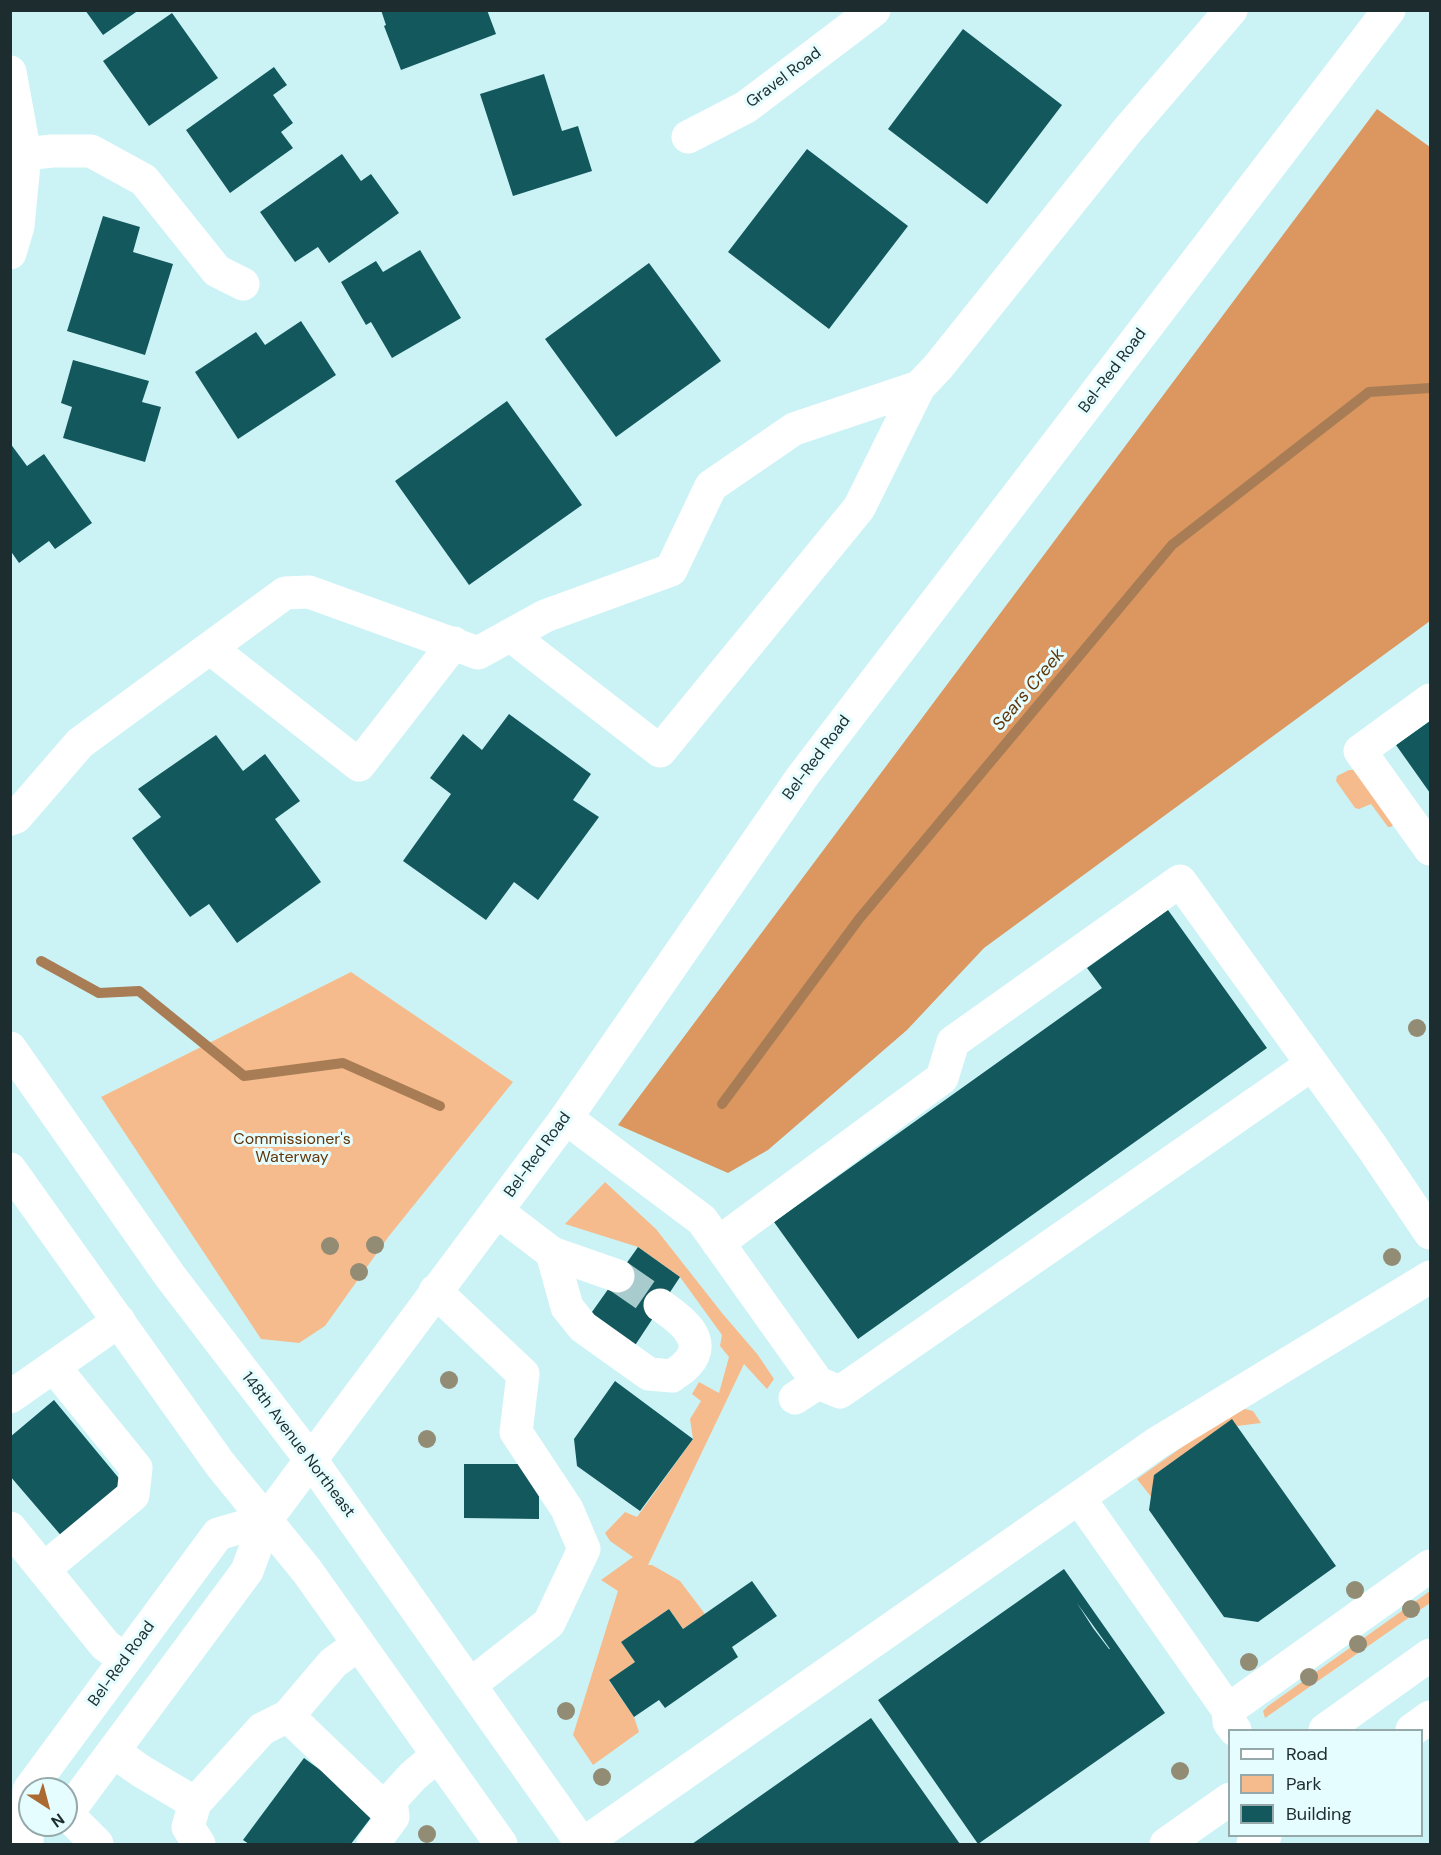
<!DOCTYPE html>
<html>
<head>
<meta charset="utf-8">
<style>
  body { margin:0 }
  #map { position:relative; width:1441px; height:1855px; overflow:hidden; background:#cbf3f6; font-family:"DM Sans",sans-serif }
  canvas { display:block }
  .frame { position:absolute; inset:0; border:12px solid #1d2c2e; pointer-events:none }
  .legend { position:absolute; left:1228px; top:1729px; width:195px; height:108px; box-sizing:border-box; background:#e5fdff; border:2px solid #95a9ab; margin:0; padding:8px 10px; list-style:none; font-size:18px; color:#1d2c2e }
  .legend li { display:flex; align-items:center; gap:12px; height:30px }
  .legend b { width:30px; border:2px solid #95a9ab }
  .north { position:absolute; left:18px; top:1777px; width:60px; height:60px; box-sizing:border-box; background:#e5fdff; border:2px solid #95a9ab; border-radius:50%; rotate:144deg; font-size:16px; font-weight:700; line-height:24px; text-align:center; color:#1d2c2e }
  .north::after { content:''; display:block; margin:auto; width:21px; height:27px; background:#aa6a32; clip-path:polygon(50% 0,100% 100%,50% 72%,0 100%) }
</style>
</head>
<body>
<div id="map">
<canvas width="1441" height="1855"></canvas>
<div class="frame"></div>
<ul class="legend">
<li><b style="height:8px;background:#fff"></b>Road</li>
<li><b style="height:16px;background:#f6bb8c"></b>Park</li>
<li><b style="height:16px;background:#12585d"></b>Building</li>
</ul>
<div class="north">N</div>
</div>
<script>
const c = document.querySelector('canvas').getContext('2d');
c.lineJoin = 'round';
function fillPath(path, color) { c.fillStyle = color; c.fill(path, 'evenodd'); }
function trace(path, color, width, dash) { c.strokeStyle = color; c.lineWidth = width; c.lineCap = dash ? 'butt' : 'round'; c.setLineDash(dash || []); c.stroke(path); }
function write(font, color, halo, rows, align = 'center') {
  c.font = font + ' "DM Sans",sans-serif'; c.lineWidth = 6; c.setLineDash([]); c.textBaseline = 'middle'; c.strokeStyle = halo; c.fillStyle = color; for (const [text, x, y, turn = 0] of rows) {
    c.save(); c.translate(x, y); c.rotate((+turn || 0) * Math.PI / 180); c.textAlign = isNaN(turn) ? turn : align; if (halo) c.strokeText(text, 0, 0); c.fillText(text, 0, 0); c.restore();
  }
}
fillPath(new Path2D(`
  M 1349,770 L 1356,770 L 1394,824 L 1391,827 L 1388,827 L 1371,804 L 1359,809 L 1355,808 L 1336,781 L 1337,776 Z
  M 351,972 L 513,1082 L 389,1236 L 325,1326 L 299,1343 L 261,1339 L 101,1097 Z
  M 605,1182 L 656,1229 L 722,1313 L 758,1355 L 774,1379 L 767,1389 L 744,1364 L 648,1565 L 652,1565 L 680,1581 L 705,1614 L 683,1629 L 669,1609 L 621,1642 L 635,1662 L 609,1681 L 634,1717 L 639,1732 L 593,1765 L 573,1735 L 618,1591 L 601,1580 L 633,1557 L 610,1541 L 605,1533 L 625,1512 L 637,1517 L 693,1439 L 690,1419 L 701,1401 L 692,1394 L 699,1382 L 719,1393 L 729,1357 L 720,1346 L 722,1335 L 680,1277 L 638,1247 L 565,1224 Z
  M 1241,1408 L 1253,1411 L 1261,1423 L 1237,1426 L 1232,1420 L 1154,1475 L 1152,1498 L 1137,1479 L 1233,1411 Z
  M 1430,1591 L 1430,1603 L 1265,1718 L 1263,1711 L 1268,1706 Z`), '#f6bb8c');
fillPath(new Path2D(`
  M 1377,109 L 1430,147 L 1430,621 L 984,948 L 907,1030 L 768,1150 L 728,1173 L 618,1125 Z`), '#db975f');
trace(new Path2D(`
  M 41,961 L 99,993 L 139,991 L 244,1076 L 343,1063 L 440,1106
  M 722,1104 L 859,919 L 1172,545 L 1369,392 L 1430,388`), '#a87d56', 10);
fillPath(new Path2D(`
  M 85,10 L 139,10 L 103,35 Z
  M 381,10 L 487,10 L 496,34 L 401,70 L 384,26 L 386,25 Z
  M 172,13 L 218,78 L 149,126 L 103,61 Z
  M 963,29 L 1062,105 L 987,204 L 888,129 Z
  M 274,67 L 287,85 L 273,95 L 293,123 L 281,132 L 293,148 L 230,193 L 186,130 Z
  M 544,74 L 562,131 L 578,126 L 592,171 L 513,196 L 480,94 Z
  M 807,149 L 908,226 L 829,329 L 728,252 Z
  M 342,154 L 361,181 L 371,174 L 399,213 L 329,263 L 318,247 L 295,262 L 260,212 Z
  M 103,216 L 140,227 L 133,252 L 173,264 L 145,355 L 67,331 Z
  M 420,250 L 461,318 L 392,358 L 371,322 L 366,325 L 341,282 L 376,261 L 383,272 Z
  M 649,263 L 721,361 L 616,437 L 545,339 Z
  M 301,321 L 336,375 L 238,439 L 195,372 L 256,332 L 265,345 Z
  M 73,360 L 149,381 L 142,402 L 161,407 L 145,462 L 63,438 L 72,407 L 61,403 Z
  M 507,401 L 582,505 L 469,585 L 395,481 Z
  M 10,443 L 27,466 L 44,454 L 92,523 L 55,549 L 49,541 L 19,563 L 10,550 Z
  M 509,714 L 591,774 L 573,800 L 599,817 L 538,900 L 514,882 L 486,920 L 403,861 L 451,794 L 430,778 L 463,734 L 482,750 Z
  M 1430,721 L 1430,793 L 1396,745 Z
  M 216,735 L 243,771 L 265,754 L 300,801 L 275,819 L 321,882 L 237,943 L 209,904 L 190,917 L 132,838 L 161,817 L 138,789 Z
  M 1168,910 L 1267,1048 L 858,1339 L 774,1222 L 1102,988 L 1087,968 Z
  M 638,1247 L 680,1277 L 632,1350 L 587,1319 Z
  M 615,1381 L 693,1439 L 640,1511 L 577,1466 L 574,1439 Z
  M 54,1400 L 127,1488 L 64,1539 L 10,1476 L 10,1437 Z
  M 1232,1419 L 1336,1566 L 1258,1622 L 1224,1617 L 1149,1510 L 1154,1475 Z
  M 464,1464 L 539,1464 L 539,1519 L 464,1518 Z
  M 1064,1569 L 1165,1713 L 978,1844 L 878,1700 ZM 1077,1603 L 1110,1649 L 1109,1649 L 1093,1628 Z
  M 752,1581 L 777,1616 L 732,1647 L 738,1657 L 665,1708 L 659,1700 L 634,1717 L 609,1680 L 635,1662 L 621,1642 L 669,1609 L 683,1629 Z
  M 871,1718 L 960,1844 L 692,1844 Z
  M 304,1758 L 376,1811 L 351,1844 L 249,1844 L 243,1840 Z`), '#12585d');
trace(new Path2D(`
  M 618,1276 L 660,1305`), '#a8cbce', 33, [33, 16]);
trace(new Path2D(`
  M 10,72 L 25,154 L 18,226 L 10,253
  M 688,137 L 746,107 L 874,10
  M 25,154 L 52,151 L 91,151 L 144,180 L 217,271 L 243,284
  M 510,635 L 660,751 L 859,508 L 919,387
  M 210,648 L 359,765 L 454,643
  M 1430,700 L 1360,751 L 1430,849
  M 10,819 L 16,817 L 80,743 L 285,593 L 309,592 L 478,653 L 545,616 L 671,570 L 711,486 L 794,429 L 919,387 L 938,367 L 1127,131 L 1231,10
  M 566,1118 L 702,1220 L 818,1383
  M 497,1211 L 552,1253
  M 718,1243 L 942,1078 L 953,1042 L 1180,881 L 1372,1147 L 1430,1233
  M 618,1276 L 552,1253 L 567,1307 L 583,1327 L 649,1374 L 672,1376 C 677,1372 683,1369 687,1364 C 710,1340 679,1318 660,1305
  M 435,1291 L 523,1374 L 516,1432 L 567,1509 L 584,1549 L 549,1623 L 470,1685
  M 10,1397 L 119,1321
  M 795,1398 L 818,1383 L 840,1392 L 1311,1065
  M 1079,1498 L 1228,1710
  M 10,1528 L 105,1645 L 125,1660
  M 44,1569 L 133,1495 L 136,1468 L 54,1367
  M 288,1716 L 393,1817
  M 1235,1730 L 1229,1722 L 1228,1710 L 1430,1566
  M 114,1752 L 141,1771 L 195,1803
  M 67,1814 L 97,1844
  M 199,1844 L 188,1827 L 195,1803 L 262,1729 L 288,1716 L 333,1663 L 359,1644
  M 373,1844 L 393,1817 L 391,1800 L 413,1776 L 438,1755
  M 583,1844 L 1157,1443 L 1430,1277`), '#fff', 33);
trace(new Path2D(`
  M 10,1048 L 170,1276 L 311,1460 L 582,1844
  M 10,1169 L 220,1464 L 307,1571 L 501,1844
  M 1325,1730 L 1430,1655
  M 1412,1730 L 1430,1717
  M 66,1815 L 247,1571 L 266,1520 L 566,1118 L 802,777 L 1389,10
  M 27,1844 L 29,1790 L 218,1534 L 266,1520
  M 1166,1844 L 1230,1799
  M 1253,1844 L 1265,1836`), '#fff', 33);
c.fillStyle = '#928c74';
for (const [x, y] of [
  [1417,1028],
  [375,1245],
  [330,1246],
  [1392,1257],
  [359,1272],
  [449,1380],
  [427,1439],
  [1355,1590],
  [1411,1609],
  [1358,1644],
  [1249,1662],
  [1309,1677],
  [566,1711],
  [1180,1771],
  [602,1777],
  [427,1834]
]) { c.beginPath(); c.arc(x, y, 9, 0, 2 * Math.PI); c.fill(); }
write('16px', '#1d2c2e', '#e5fdff', [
  ["Gravel Road",784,78,-37],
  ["Bel-Red Road",1113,371,-53],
  ["Bel-Red Road",817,758,-53],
  ["Bel-Red Road",538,1155,-54],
  ["148th Avenue Northeast",298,1445,53],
  ["Bel-Red Road",122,1664,-54]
]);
write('16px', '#63370a', '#e5fdff', [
  ["Commissioner's",292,1140],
  ["Waterway",292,1158]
]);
write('italic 18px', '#633609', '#e5fdff', [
  ["Sears Creek",1029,690,-50]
]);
</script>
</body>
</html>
